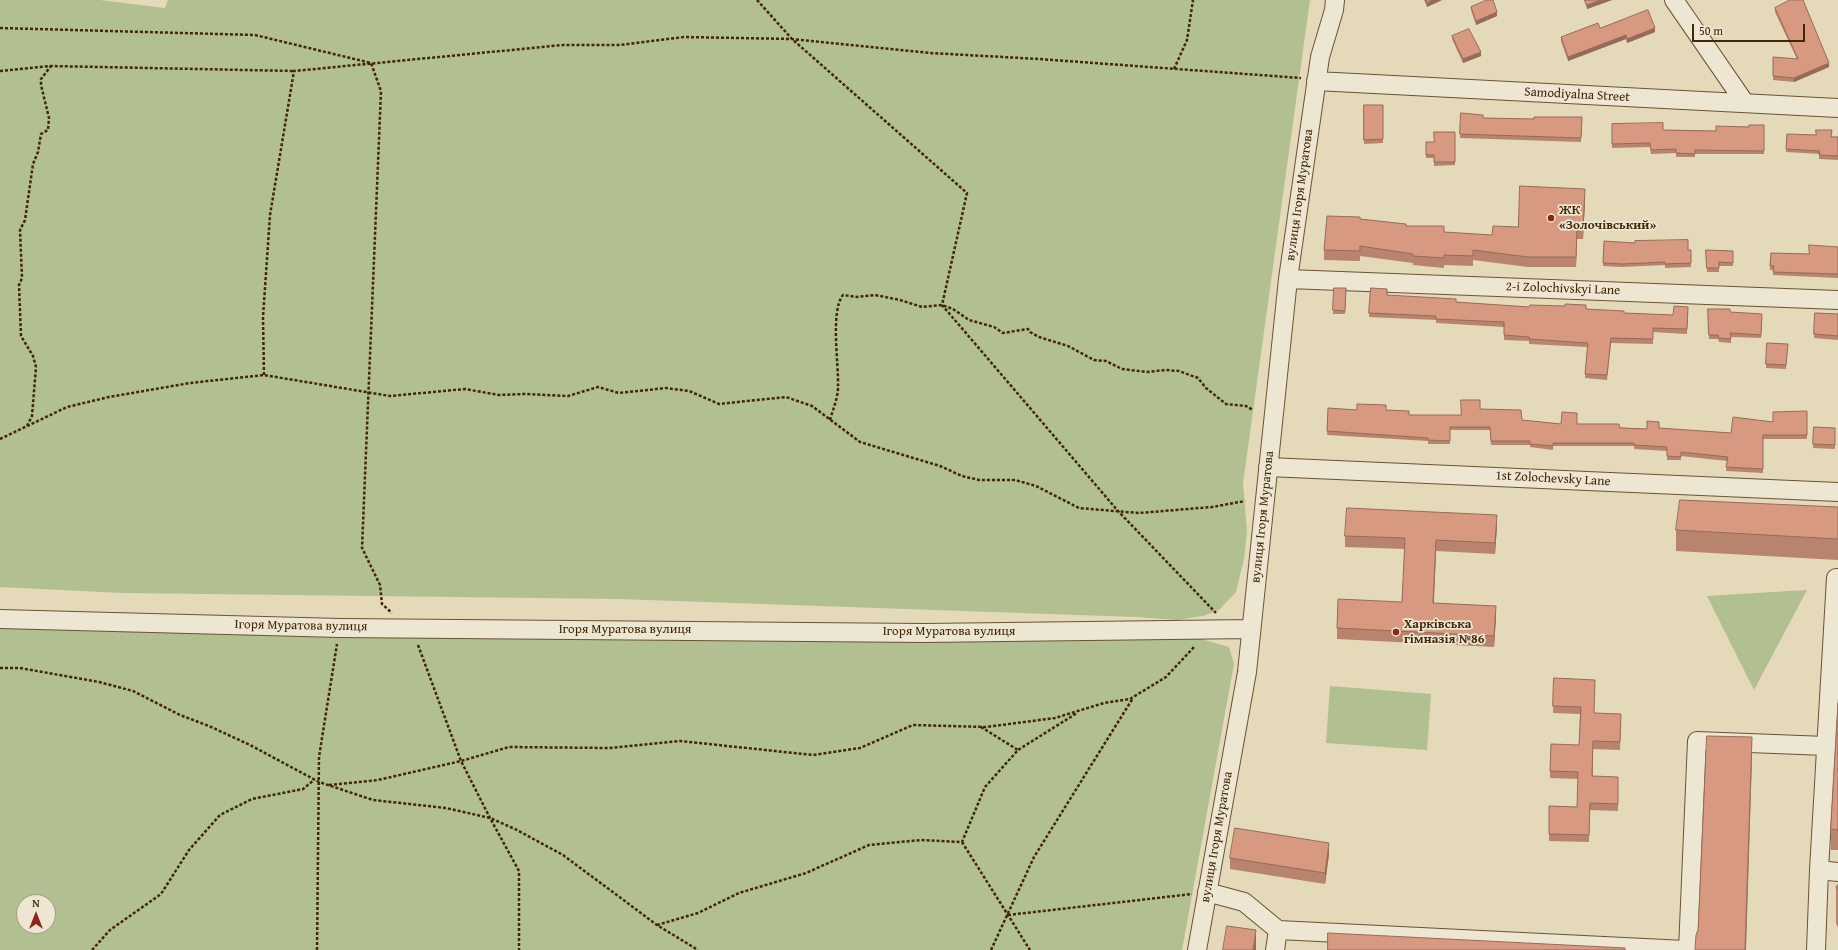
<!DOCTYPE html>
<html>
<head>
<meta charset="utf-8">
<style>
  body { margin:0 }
  #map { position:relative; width:1838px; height:950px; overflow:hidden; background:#e4d9b9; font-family:"Gentium Book Plus",serif }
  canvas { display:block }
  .north { position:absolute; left:16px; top:894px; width:40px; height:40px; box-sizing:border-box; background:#ede6d2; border:1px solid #a99982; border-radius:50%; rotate:0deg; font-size:11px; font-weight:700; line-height:16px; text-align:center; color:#422609 }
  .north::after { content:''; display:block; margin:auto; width:14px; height:18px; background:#8f2418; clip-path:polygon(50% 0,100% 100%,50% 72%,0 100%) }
  .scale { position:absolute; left:1692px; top:24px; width:113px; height:18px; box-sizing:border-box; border:2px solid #422609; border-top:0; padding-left:5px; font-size:12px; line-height:14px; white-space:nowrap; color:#422609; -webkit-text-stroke:3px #ede6d2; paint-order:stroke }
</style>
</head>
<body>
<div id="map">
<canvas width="1838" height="950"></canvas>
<div class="north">N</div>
<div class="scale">50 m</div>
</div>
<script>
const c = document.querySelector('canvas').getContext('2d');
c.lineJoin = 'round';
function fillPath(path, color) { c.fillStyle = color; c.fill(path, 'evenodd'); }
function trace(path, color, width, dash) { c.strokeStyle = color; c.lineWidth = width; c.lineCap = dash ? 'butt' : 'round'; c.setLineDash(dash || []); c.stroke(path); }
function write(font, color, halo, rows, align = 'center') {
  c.font = font + ' "Gentium Book Plus",serif'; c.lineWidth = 3.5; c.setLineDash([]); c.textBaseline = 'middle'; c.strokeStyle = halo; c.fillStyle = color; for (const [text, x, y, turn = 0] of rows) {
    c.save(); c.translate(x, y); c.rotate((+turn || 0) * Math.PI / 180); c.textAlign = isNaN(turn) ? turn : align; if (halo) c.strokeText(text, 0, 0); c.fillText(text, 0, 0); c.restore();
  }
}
fillPath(new Path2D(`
  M 0,0 L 100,0 L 165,8 L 168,0 L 1310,0 L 1243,483 L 1247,531 L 1244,559 L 1236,592 L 1219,610 L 1203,616 L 1177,620 L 1136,617 L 619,599 L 123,593 L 0,587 Z
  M 1807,590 L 1754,690 L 1707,596 Z
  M 0,623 L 1201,639 L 1229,647 L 1234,664 L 1182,950 L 0,950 ZM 24,902 L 48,902 L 48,926 L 24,926 Z
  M 1330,686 L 1431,694 L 1427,750 L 1326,743 Z`), '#b2bf90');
const minor = new Path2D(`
  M 1674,0 L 1745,103
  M 1316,81 L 1838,108
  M 1288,279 L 1838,300
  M 1268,467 L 1838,492
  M 0,619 L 340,628 L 924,633 L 1251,629
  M 1819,870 L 1838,872
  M 1207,892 L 1244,902 L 1278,930 L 1275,950
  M 1278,930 L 1685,950
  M 1197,950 L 1247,672 L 1288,279 L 1320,57 L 1334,10 L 1335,0
  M 1688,950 L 1697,741 L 1826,746
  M 1816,950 L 1819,870 L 1836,578`);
trace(minor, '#6a5335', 20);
trace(new Path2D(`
  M 757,0 L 792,39 L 967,193 L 942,305 L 1118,511 L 1216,613
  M 0,28 L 255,35 L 371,63 L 381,91 L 362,548 L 380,585 L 382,604 L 392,613
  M 1174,69 L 1187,40 L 1193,0
  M 0,71 L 51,66 L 294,71
  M 264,375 L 263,317 L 270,215 L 294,71 L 563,45 L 620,45 L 684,37 L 792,39 L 930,53 L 1039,59 L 1301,78
  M 830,420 C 833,409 838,398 838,387 C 839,366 830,311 843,295 L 857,297 L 875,295 L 900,300 L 922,307 L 942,305 L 953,309 L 969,320 L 994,327 L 1003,333 L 1028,329 L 1030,332 L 1039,337 L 1068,346 L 1094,360 L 1106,361 L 1122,369 L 1147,372 L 1165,370 L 1179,371 L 1198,378 L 1206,388 L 1226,404 L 1246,406 L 1253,410
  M 27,426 L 32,416 L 36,367 L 33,356 L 21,336 L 19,285 L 22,278 L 20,230 L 25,220 L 33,164 L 38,152 L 41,134 L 48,130 L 49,118 L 41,85 L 41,79 L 51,66
  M 0,439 L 67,407 L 109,397 L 190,383 L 264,375 L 390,396 L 465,389 L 499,395 L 525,394 L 568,396 L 598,387 L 619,393 L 666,388 L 689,391 L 719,404 L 786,397 L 812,406 L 860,442 L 940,466 L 962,476 L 979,480 L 1015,480 L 1036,486 L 1079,508 L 1139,513 L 1212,507 L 1245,501
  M 418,645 L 461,761 L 490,818 L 519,871 L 519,950
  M 0,668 L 20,668 L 99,682 L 133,691 L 180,715 L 209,726 L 250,745 L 319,782 L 373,800 L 446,808 L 490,818 L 515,829 L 563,855 L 657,925 L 698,950
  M 981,727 L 1018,750
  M 329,785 L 378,780 L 461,761 L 509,747 L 609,748 L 680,741 L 813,755 L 860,748 L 913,725 L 986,727 L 1055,718 L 1104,703 L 1130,699 L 1166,677 L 1195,646
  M 962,842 L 1030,950
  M 1008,915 L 1192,894
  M 657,925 L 698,913 L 739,893 L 806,873 L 869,845 L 921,840 L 962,842 L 985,787 L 1018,750 L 1077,713
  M 92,950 L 110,930 L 161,894 L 189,850 L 220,815 L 252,799 L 303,789 L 314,780
  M 317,950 L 319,757 L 337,644
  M 991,950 L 1034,857 L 1133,698`), '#422609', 2.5, [3, 2]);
trace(minor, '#ede6d2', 18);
fillPath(new Path2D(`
  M 1424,0 L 1442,0 L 1427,7 Z
  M 1584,0 L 1612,0 L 1587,9 Z
  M 1471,7 L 1497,16 L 1476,25 L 1471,10 Z
  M 1775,8 L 1829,67 L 1794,82 L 1773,80 L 1773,57 L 1797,59 L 1775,12 Z
  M 1600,28 L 1655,32 L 1627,43 L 1626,39 L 1568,61 L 1561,41 L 1561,37 Z
  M 1452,36 L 1481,56 L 1463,63 L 1452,39 Z
  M 1364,105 L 1383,105 L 1383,143 L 1364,144 Z
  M 1461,113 L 1483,118 L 1534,119 L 1582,117 L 1581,142 L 1460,138 Z
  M 1612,124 L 1663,130 L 1716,131 L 1764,125 L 1764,154 L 1695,154 L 1695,157 L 1676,157 L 1676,153 L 1651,154 L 1650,147 L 1612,148 Z
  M 1455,132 L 1455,165 L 1434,166 L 1434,158 L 1426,158 L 1426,142 L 1434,142 Z
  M 1787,134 L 1838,137 L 1838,160 L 1819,159 L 1819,154 L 1786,152 Z
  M 1585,199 L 1583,239 L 1577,239 L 1576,267 L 1528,267 L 1473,260 L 1473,266 L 1444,265 L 1444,268 L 1413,265 L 1413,263 L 1360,256 L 1360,261 L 1324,260 L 1324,250 L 1360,219 L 1444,232 L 1492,235 L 1518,227 Z
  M 1604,241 L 1691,250 L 1691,267 L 1665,268 L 1665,265 L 1622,267 L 1603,266 Z
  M 1838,247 L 1838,278 L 1773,275 L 1773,270 L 1770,270 L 1771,253 L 1809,254 Z
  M 1706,250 L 1733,251 L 1733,266 L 1719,266 L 1719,272 L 1707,272 Z
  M 1334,288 L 1346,288 L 1345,314 L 1333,314 Z
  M 1371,288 L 1387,295 L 1456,302 L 1529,307 L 1586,309 L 1624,313 L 1673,315 L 1688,311 L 1687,334 L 1653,332 L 1653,344 L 1611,343 L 1607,380 L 1585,378 L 1587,347 L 1529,344 L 1529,341 L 1504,340 L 1504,327 L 1436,323 L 1436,320 L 1369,317 Z
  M 1708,309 L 1730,312 L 1762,314 L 1761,338 L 1731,337 L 1731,343 L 1719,342 L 1718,339 L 1709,339 Z
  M 1815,313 L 1838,314 L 1838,340 L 1814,338 Z
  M 1767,343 L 1788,344 L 1786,369 L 1766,368 Z
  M 1328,408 L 1357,410 L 1386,410 L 1409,415 L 1461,415 L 1480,409 L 1522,420 L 1561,424 L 1647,429 L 1659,428 L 1731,433 L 1773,422 L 1807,411 L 1807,439 L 1763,439 L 1763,473 L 1726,471 L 1727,461 L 1681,456 L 1681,460 L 1667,460 L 1667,451 L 1634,449 L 1634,446 L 1553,446 L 1553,450 L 1530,447 L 1530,445 L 1491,445 L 1490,430 L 1450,430 L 1450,444 L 1428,444 L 1428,441 L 1327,435 Z
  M 1814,427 L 1835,428 L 1835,449 L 1813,448 Z
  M 1838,507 L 1838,560 L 1676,551 L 1676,530 Z
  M 1497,526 L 1495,554 L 1436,551 L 1434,603 L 1496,617 L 1494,647 L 1337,639 L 1337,628 L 1402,602 L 1405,549 L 1345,547 L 1345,536 Z
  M 1554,678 L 1594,713 L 1621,721 L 1620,750 L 1593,749 L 1593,776 L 1618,784 L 1618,811 L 1590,810 L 1589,842 L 1549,841 L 1549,806 L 1577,807 L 1578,779 L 1550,778 L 1550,771 L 1579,745 L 1580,714 L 1553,713 Z
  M 1838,703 L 1838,850 L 1831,850 L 1831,829 Z
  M 1329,854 L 1325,884 L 1230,869 L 1230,858 Z
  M 1838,885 L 1838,927 L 1836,924 L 1836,887 Z`), '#b9846e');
fillPath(new Path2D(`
  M 1433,0 L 1442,0 L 1427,7 L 1427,3 Z
  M 1601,0 L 1612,0 L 1587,9 L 1587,5 Z
  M 1497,12 L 1497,16 L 1476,25 L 1476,21 Z
  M 1655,28 L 1655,32 L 1627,43 L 1627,39 Z
  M 1626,35 L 1626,39 L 1568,61 L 1568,57 Z
  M 1481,52 L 1481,56 L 1463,63 L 1463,59 Z
  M 1829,63 L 1829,67 L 1794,82 L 1794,78 Z
  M 1585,189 L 1585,199 L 1583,239 L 1583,229 Z
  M 1577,229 L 1577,239 L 1576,267 L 1576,257 Z
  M 1497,515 L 1497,526 L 1495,554 L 1495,543 Z
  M 1436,540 L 1436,551 L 1433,614 L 1433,603 Z
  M 1496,606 L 1496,617 L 1494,647 L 1494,636 Z
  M 1752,737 L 1752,758 L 1746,950 L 1745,950 Z
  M 1329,843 L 1329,854 L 1325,884 L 1325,873 Z
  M 1256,930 L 1256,950 L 1253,950 Z`), '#966b5a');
const building = new Path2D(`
  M 1426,0 L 1433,0 L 1427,3 Z
  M 1487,0 L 1493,0 L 1497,12 L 1476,21 L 1471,7 Z
  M 1585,0 L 1601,0 L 1587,5 Z
  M 1790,0 L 1803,0 L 1829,63 L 1794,78 L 1773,76 L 1773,57 L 1798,59 L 1775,8 Z
  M 1648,10 L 1655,28 L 1627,39 L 1626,35 L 1568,57 L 1561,37 L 1598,23 L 1600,28 Z
  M 1469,29 L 1481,52 L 1463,59 L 1452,36 Z
  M 1364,105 L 1383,105 L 1383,139 L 1364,140 Z
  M 1461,113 L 1483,115 L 1483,118 L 1534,119 L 1534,117 L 1582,117 L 1581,138 L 1460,134 Z
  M 1663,123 L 1663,130 L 1716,131 L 1716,126 L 1749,127 L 1749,125 L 1764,125 L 1764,151 L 1695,150 L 1695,154 L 1676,153 L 1676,149 L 1651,150 L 1650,143 L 1612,144 L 1612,124 Z
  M 1816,130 L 1832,130 L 1831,137 L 1838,137 L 1838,156 L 1819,155 L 1820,151 L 1786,149 L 1787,134 L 1816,135 Z
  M 1434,132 L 1455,132 L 1455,162 L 1434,162 L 1434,155 L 1426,155 L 1426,142 L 1434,142 Z
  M 1520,186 L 1585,189 L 1583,229 L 1577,229 L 1576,257 L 1528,257 L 1473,250 L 1473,256 L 1444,255 L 1444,258 L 1413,256 L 1413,254 L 1360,246 L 1360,251 L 1324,250 L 1327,216 L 1360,217 L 1360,219 L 1406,224 L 1406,226 L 1444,226 L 1444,232 L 1492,235 L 1493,226 L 1518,227 Z
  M 1688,240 L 1688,250 L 1691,250 L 1691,263 L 1665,264 L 1665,262 L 1622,264 L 1603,263 L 1604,241 L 1635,243 L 1635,241 Z
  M 1809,245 L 1838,247 L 1838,274 L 1773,272 L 1774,266 L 1770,266 L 1771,253 L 1809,254 Z
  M 1706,250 L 1733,251 L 1733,263 L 1719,262 L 1719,268 L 1707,268 Z
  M 1334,288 L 1346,288 L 1345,311 L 1333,310 Z
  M 1371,288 L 1387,289 L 1387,295 L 1456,299 L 1456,302 L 1529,307 L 1530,305 L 1565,306 L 1565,304 L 1586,305 L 1586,309 L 1624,311 L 1624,313 L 1673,315 L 1674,306 L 1688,307 L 1687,329 L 1653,328 L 1653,339 L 1611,338 L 1607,375 L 1585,374 L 1588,343 L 1529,339 L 1529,337 L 1504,335 L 1504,322 L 1436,319 L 1436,316 L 1369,313 Z
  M 1708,309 L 1730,309 L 1730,312 L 1762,314 L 1761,335 L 1730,333 L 1731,339 L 1719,338 L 1718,335 L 1709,335 Z
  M 1815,313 L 1838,314 L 1838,336 L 1814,334 Z
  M 1767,343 L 1788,344 L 1786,365 L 1766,364 Z
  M 1461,400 L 1480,400 L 1480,409 L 1521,410 L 1522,420 L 1561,424 L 1562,412 L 1577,413 L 1577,424 L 1619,424 L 1620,428 L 1647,429 L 1647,421 L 1659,422 L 1659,428 L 1731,433 L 1733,417 L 1773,422 L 1773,412 L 1807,411 L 1807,435 L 1763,435 L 1763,469 L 1726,467 L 1728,457 L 1681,452 L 1681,457 L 1667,456 L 1667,447 L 1634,445 L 1634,443 L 1553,443 L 1553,446 L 1530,444 L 1530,441 L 1491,441 L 1490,427 L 1450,427 L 1450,441 L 1428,440 L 1428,438 L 1327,431 L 1328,408 L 1357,410 L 1357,404 L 1386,405 L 1386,410 L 1409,411 L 1409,415 L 1461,415 Z
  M 1814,427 L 1835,428 L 1835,445 L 1813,444 Z
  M 1680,500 L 1838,507 L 1838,539 L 1676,530 Z
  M 1347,508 L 1497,515 L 1495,543 L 1436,540 L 1433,603 L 1496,606 L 1494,636 L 1337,628 L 1338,599 L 1402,602 L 1405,538 L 1345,536 Z
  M 1554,678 L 1595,680 L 1594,713 L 1621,714 L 1620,742 L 1593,741 L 1592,776 L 1618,777 L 1618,804 L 1590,803 L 1589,835 L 1549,834 L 1549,806 L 1577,807 L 1578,772 L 1550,771 L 1551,744 L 1579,745 L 1581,707 L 1553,706 Z
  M 1838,703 L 1838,830 L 1831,829 Z
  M 1707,736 L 1752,737 L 1745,950 L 1695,950 L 1696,935 L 1698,930 Z
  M 1235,828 L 1329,843 L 1325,873 L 1230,858 Z
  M 1838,885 L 1838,890 L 1836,887 Z
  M 1227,926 L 1256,930 L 1253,950 L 1223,950 Z
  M 1328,933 L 1625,948 L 1625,950 L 1328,950 Z`);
fillPath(building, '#d79980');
trace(building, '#966b5a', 1);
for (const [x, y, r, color] of [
  [1551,218,4,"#8f2418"],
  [1396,632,4,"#8f2418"]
]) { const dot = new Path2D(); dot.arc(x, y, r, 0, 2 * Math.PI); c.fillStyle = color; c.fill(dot); trace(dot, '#ede6d2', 1.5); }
write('13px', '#422609', '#ede6d2', [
  ["Samodiyalna Street",1577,95,3],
  ["вулиця Ігоря Муратова",1300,195,-82],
  ["2-i Zolochivskyi Lane",1563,289,2],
  ["1st Zolochevsky Lane",1553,479,3],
  ["вулиця Ігоря Муратова",1263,517,-84],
  ["Ігоря Муратова вулиця",301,626,1],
  ["Ігоря Муратова вулиця",625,630],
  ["Ігоря Муратова вулиця",949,632],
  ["вулиця Ігоря Муратова",1217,837,-80]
]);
write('bold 13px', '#422609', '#ede6d2', [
  ["ЖК",1559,211],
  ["«Золочівський»",1559,226],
  ["Харківська",1404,625],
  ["гімназія №86",1404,640]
], 'left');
</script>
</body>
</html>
